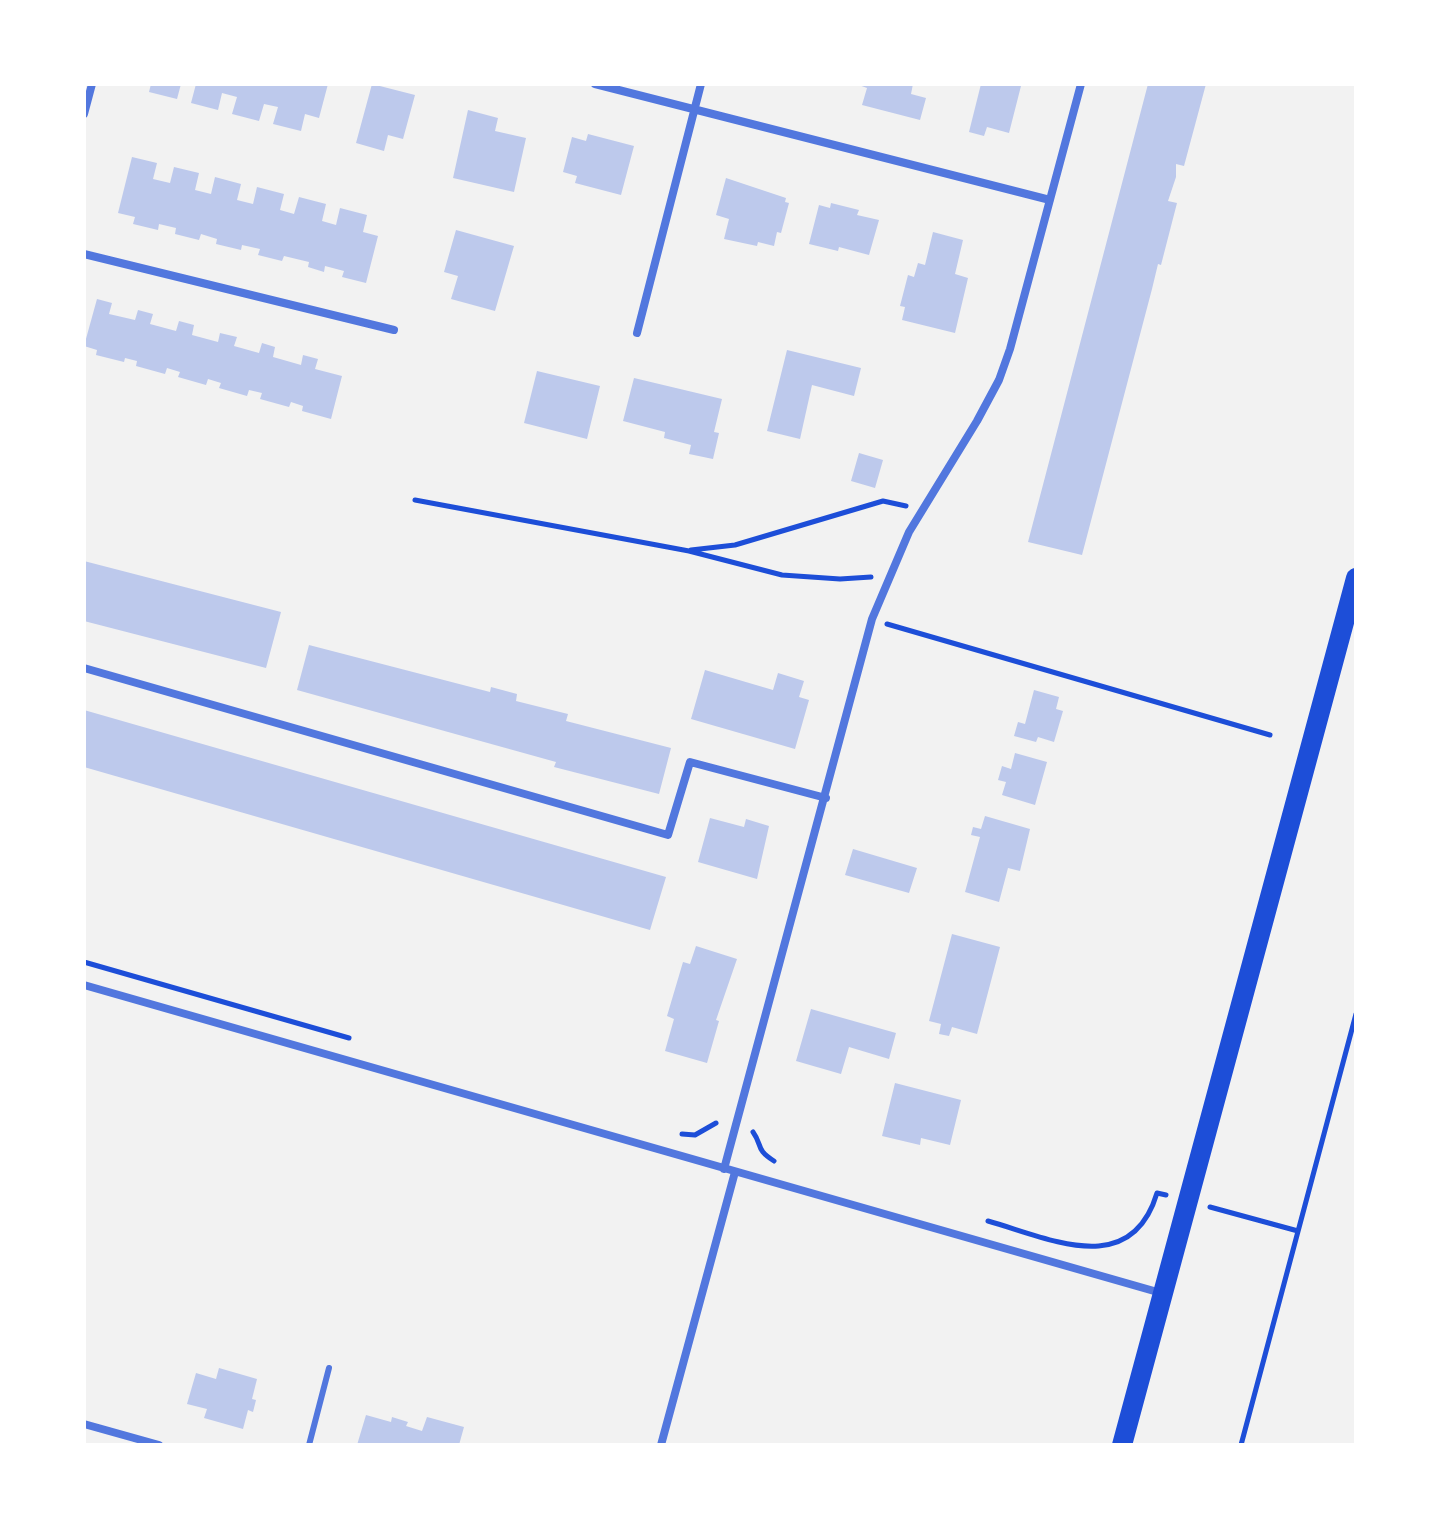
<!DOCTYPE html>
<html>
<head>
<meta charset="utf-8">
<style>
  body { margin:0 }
  #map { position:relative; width:1440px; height:1529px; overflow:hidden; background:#f2f2f2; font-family:Manrope,sans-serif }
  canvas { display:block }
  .frame { position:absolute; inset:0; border:86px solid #fff; pointer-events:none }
</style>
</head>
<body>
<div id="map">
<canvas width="1440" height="1529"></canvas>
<div class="frame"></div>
</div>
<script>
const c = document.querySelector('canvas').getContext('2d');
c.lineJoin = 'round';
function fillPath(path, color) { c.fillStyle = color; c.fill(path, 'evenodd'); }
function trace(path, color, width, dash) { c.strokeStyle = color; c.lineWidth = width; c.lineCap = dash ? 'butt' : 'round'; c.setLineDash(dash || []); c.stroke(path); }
fillPath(new Path2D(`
  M 151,84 L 181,84 L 177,99 L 149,92 Z
  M 196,84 L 328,84 L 319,118 L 305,114 L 301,131 L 273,124 L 278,107 L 264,104 L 259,121 L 232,114 L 237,97 L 222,93 L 218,110 L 191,103 Z
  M 372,84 L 415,95 L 403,139 L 388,135 L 384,151 L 356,143 Z
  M 856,84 L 913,84 L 911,94 L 926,98 L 920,120 L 862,105 L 867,88 Z
  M 981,84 L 1021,86 L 1009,133 L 987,127 L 984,136 L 969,132 Z
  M 1148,84 L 1206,84 L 1184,166 L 1176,164 L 1176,177 L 1168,201 L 1177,203 L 1161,265 L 1158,264 L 1152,289 L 1082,555 L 1028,542 Z
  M 468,110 L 498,118 L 495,131 L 526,138 L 514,192 L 453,178 Z
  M 588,134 L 634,146 L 621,195 L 575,183 L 577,176 L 563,172 L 572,137 L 586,141 Z
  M 132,157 L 157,163 L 153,179 L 170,183 L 174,167 L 199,173 L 195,190 L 211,194 L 215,177 L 241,184 L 237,200 L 253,204 L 257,187 L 284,194 L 280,210 L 294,214 L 299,197 L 326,204 L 322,221 L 336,225 L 340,208 L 367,215 L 363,232 L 378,236 L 366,283 L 342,277 L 344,271 L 325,266 L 324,272 L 308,267 L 309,262 L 284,256 L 282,261 L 258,255 L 260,249 L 242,245 L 241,250 L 216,244 L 217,239 L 201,234 L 199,240 L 175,234 L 176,228 L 159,224 L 158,230 L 133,224 L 135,217 L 118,213 Z
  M 726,178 L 786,198 L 785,202 L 789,203 L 781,233 L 777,232 L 774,246 L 758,242 L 757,246 L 724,239 L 729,219 L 716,215 Z
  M 831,203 L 859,210 L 857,215 L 879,220 L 869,255 L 839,247 L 838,251 L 809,244 L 819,205 L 830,208 Z
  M 456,230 L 514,246 L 495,311 L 451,299 L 458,276 L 444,272 Z
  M 933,232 L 963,240 L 955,274 L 968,278 L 955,333 L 902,320 L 905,307 L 900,306 L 908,275 L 914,277 L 918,263 L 925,265 Z
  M 97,299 L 112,303 L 109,314 L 135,320 L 138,310 L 153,314 L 150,324 L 176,331 L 179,321 L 194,325 L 192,335 L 218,342 L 220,333 L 237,337 L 234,346 L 259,353 L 262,343 L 275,347 L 273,357 L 301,365 L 303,355 L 318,359 L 315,369 L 342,376 L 331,419 L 302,411 L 303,406 L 291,402 L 289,407 L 260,399 L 262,393 L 249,390 L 247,396 L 219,388 L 221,383 L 208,379 L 206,385 L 178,377 L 180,372 L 167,368 L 165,374 L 136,366 L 137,361 L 125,358 L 124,362 L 96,355 L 97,350 L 84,346 Z
  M 787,350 L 861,368 L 854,396 L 812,385 L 800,439 L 767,431 Z
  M 537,371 L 600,386 L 587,439 L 524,423 Z
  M 634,378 L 722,399 L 714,432 L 719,433 L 713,459 L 689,454 L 691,445 L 664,438 L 665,432 L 623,421 Z
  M 859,453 L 883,460 L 875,488 L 851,481 Z
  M 84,561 L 281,612 L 266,668 L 84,621 Z
  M 309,645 L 490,692 L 491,687 L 517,694 L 516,701 L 568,714 L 566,721 L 671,748 L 659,794 L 554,767 L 556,762 L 297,690 Z
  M 705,670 L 773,690 L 778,673 L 804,681 L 799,697 L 809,700 L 795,749 L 691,719 Z
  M 1034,690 L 1059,697 L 1056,709 L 1063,711 L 1054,742 L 1038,737 L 1036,742 L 1014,736 L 1018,722 L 1025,724 Z
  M 84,710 L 666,877 L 650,930 L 84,767 Z
  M 1015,753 L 1047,762 L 1035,805 L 1002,795 L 1006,782 L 998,780 L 1002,766 L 1011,769 Z
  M 985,816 L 1030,829 L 1020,871 L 1008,868 L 999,902 L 965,892 L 980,837 L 971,835 L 973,827 L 981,829 Z
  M 710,818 L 744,827 L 746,819 L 769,826 L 757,879 L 698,862 Z
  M 853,849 L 917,868 L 909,893 L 845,875 Z
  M 952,934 L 1000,947 L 977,1034 L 952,1027 L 949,1036 L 939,1034 L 941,1024 L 929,1021 Z
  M 696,946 L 737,959 L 716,1020 L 719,1021 L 707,1063 L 665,1051 L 674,1019 L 667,1016 L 683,962 L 690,964 Z
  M 811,1009 L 896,1033 L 889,1059 L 849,1047 L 841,1074 L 796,1061 Z
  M 895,1083 L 961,1100 L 950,1145 L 921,1138 L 920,1145 L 882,1136 Z
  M 219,1368 L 257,1379 L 252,1399 L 256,1400 L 253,1412 L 248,1410 L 243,1429 L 204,1418 L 207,1409 L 187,1404 L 196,1373 L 216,1379 Z
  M 366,1415 L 391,1422 L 392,1417 L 408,1422 L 406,1426 L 422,1431 L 427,1417 L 464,1427 L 459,1445 L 357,1445 Z`), '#bdc9ec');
trace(new Path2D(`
  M 415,500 L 689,551 L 782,575 L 840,579 L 871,577
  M 691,550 L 735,545 L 883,501 L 906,506
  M 887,624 L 1270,735
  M 84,962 L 349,1038
  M 753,1132 C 763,1146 755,1149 774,1161
  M 682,1134 L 695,1135 L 716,1123
  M 1210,1207 L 1298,1231
  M 988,1221 C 1049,1238 1131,1280 1157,1193 L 1166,1195
  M 1241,1445 L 1356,1014`), '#1d4ed8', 5);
trace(new Path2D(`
  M 309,1445 L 329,1368`), '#5277de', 6);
trace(new Path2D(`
  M 595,84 L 1050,200
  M 84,114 L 92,84
  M 84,254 L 394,330
  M 637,333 L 701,84
  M 84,668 L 668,835 L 690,762 L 826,798
  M 84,985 L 1161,1293
  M 724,1169 L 872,619 L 909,532 L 977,421 L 999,380 L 1010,349 L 1081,84
  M 84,1424 L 159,1445
  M 661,1445 L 735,1172`), '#5277de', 8);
trace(new Path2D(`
  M 1122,1445 L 1356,578`), '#1d4ed8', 20);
</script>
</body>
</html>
